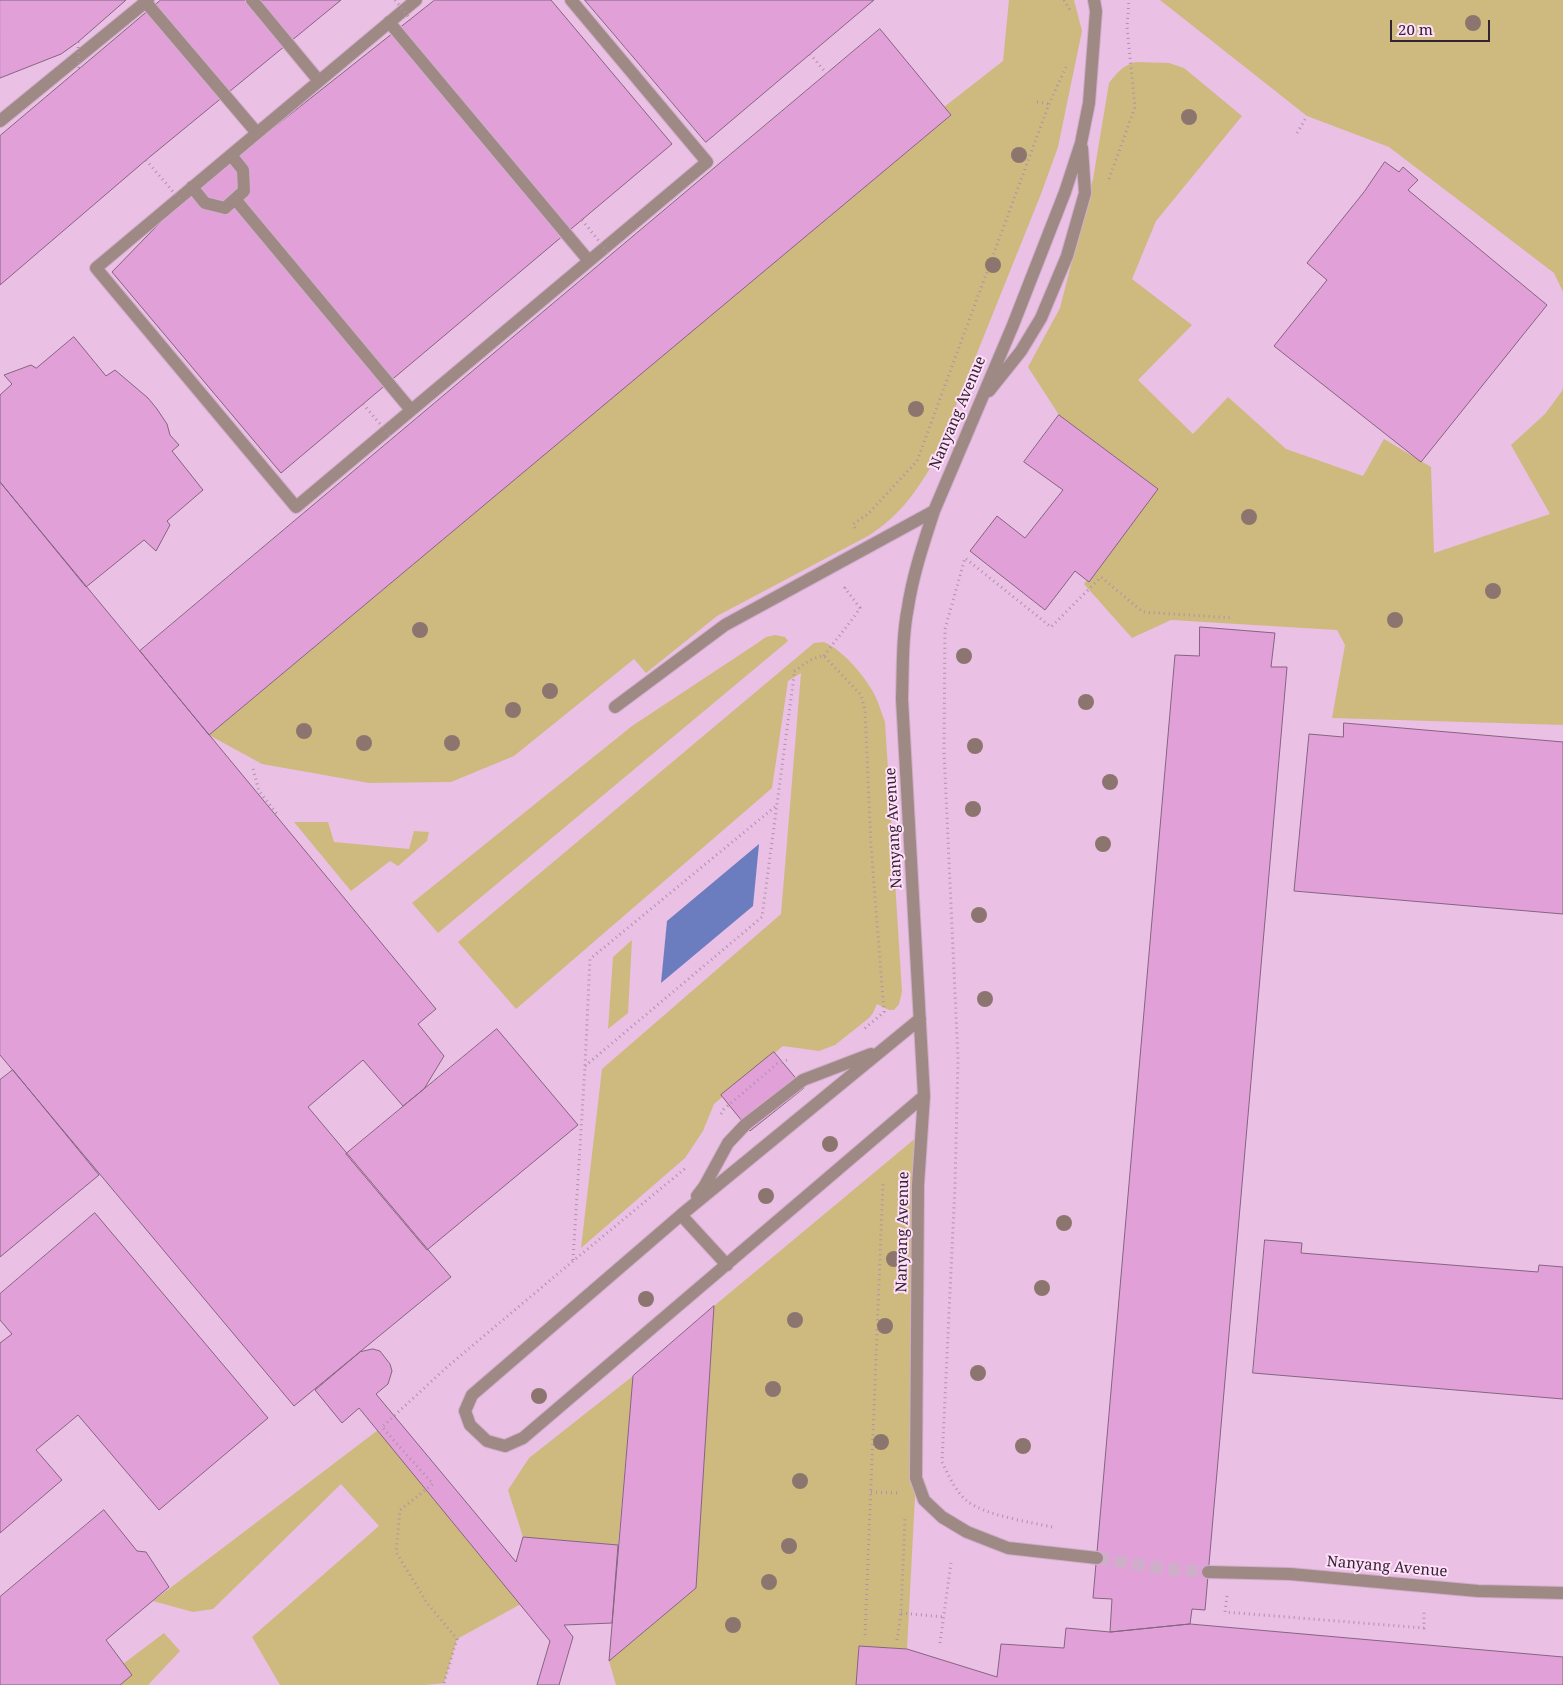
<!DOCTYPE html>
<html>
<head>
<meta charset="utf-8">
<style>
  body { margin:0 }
  #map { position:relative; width:1563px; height:1685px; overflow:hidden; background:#f6d0f0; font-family:"Noto Serif",serif }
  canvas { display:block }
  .scale { position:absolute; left:1390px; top:20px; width:100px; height:22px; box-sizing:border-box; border:2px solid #322430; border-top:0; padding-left:6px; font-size:15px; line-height:18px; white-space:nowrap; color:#322430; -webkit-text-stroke:4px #ffdff9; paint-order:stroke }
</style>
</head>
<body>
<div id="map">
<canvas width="1563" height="1685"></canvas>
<div class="scale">20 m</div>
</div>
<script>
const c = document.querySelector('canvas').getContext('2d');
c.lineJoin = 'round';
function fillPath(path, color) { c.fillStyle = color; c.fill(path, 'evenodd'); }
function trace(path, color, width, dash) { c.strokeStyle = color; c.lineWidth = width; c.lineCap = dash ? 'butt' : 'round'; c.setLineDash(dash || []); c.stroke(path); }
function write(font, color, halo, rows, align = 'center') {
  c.font = font + ' "Noto Serif",serif'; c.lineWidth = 4; c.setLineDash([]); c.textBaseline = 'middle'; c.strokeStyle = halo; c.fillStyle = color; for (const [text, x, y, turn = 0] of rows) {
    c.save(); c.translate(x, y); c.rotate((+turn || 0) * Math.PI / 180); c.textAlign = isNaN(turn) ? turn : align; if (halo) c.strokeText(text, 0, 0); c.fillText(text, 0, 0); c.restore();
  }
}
fillPath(new Path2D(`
  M 0,0 L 1563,0 L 1563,1685 L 0,1685 Z`), '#eac0e4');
fillPath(new Path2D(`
  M 1009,0 L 1074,0 L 1082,31 L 1058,147 L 1041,194 L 932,465 C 914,495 898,517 868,536 L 717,616 L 646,673 L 634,659 L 514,756 L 451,782 L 369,783 L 262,764 L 209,735 L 951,115 L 944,107 L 1003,61 Z
  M 1160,0 L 1563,0 L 1563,292 L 1554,273 L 1389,147 L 1307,116 Z
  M 1136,62 L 1169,63 L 1184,68 L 1242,116 L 1156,221 L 1132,279 L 1192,325 L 1138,380 L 1193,434 L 1228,397 L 1286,449 L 1363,476 L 1384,439 L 1431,467 L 1434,553 L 1550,514 L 1511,445 L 1545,414 L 1562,391 L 1563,387 L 1563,725 L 1332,718 L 1345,645 L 1337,630 L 1171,620 L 1132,638 L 1084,584 L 1158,489 L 1059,415 L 1028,367 L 1060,308 L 1093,179 L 1109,83 C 1117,73 1123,65 1136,62 Z
  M 775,635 L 785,637 L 788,641 L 438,933 L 412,903 L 632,726 L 756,644 L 766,637 Z
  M 824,642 C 843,650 869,680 877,700 C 880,707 882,715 885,722 L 902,992 L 899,1004 L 894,1010 L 889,1010 L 877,1004 L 873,1013 L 869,1018 L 835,1045 L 819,1051 L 783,1046 L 714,1104 L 703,1131 L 685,1158 L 581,1248 L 602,1069 L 781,914 L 801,673 L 788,681 L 772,788 L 516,1009 L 458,942 L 814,643 Z
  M 294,822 L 328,822 L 334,842 L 409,849 L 414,831 L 429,832 L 427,841 L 398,866 L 390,861 L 351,891 Z
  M 632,940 L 628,1013 L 608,1029 L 613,957 Z
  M 923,1132 L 916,1478 L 907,1649 L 859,1646 L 856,1685 L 616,1685 L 609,1661 L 696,1588 L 714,1306 Z
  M 633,1376 L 618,1545 L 523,1537 L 508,1490 L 529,1458 Z
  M 382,1427 L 521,1604 L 457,1639 L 444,1683 L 425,1685 L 280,1685 L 252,1637 L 379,1526 L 341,1484 L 213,1609 L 193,1612 L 153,1601 Z
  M 164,1633 L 180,1651 L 148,1685 L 120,1685 L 123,1664 Z`), '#ceba7f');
fillPath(new Path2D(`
  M 759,844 L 753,906 L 661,983 L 667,921 Z`), '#6b7cbf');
const building = new Path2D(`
  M 0,0 L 126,0 L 78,42 L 61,54 L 0,78 Z
  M 161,0 L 341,0 L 146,160 L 0,285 L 0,136 Z
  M 435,0 L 551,0 L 672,144 L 281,473 L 112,272 L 181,201 Z
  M 585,0 L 874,0 L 706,142 Z
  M 880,29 L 951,115 L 209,735 L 140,651 Z
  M 1385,162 L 1399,172 L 1403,167 L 1418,180 L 1408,190 L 1547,305 L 1421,462 L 1274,346 L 1327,280 L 1307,263 L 1364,192 Z
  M 74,337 L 106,376 L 115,370 L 148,398 L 157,409 L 167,424 L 170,435 L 179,445 L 172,451 L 203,490 L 167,521 L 170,525 L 156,551 L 144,540 L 86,587 L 0,482 L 0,395 L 12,384 L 4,375 L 31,365 L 36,368 Z
  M 1059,415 L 1158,489 L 1089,582 L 1075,571 L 1045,610 L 970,551 L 997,516 L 1025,538 L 1063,490 L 1024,462 Z
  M 0,482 L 436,1009 L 418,1024 L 444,1056 L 424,1089 L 403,1106 L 363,1060 L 308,1107 L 451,1277 L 294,1406 L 0,1055 Z
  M 1200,627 L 1275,633 L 1271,667 L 1287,667 L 1205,1610 L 1192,1609 L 1190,1624 L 1110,1632 L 1112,1599 L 1093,1598 L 1175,655 L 1199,656 Z
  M 1344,723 L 1563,742 L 1563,914 L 1294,891 L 1309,734 L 1343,737 Z
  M 497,1029 L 578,1125 L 427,1250 L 346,1154 Z
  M 774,1052 L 804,1088 L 750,1131 L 721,1095 Z
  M 13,1070 L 99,1175 L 0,1257 L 0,1080 Z
  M 95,1213 L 268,1418 L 159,1510 L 78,1415 L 36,1450 L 62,1480 L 0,1533 L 0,1343 L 12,1334 L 0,1320 L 0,1294 Z
  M 1265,1240 L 1302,1243 L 1301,1253 L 1538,1272 L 1539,1265 L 1563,1267 L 1563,1399 L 1253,1373 Z
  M 714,1306 L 696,1588 L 609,1661 L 633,1376 Z
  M 373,1349 L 380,1351 L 390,1364 L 392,1371 L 388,1384 L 376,1394 L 516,1562 L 523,1537 L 618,1545 L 612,1623 L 564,1625 L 573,1637 L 559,1685 L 537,1685 L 550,1641 L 359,1408 L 342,1423 L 315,1390 L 360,1352 Z
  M 104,1510 L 137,1551 L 146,1552 L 169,1587 L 106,1640 L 132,1675 L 120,1685 L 0,1685 L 0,1597 Z
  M 1190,1624 L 1563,1657 L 1563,1685 L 856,1685 L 859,1646 L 907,1649 L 997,1677 L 1001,1644 L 1064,1648 L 1066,1628 L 1110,1632 Z`);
fillPath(building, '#e1a1d8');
trace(building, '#866480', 1);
trace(new Path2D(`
  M 1097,1558 L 1166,1569 L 1208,1572`), '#cfaeca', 12, [12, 6]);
const minor = new Path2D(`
  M 144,0 L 257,133
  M 252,0 L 319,81
  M 416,0 L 96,268 L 296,507 L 707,162 L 571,0
  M 1094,0 L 1096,11 L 1089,103 L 1081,143 L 1065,192 L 1013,325 L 934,511 C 924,542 913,574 908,607 C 902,637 903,668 902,699 L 924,1096 L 918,1185 L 916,1478 L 924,1500 L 942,1517 L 967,1532 L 1008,1548 L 1097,1558
  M 389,22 L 589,261
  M 0,121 L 148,0
  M 192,187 L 205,203 L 225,208 L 244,191 L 243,170 L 231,155
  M 235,199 L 411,410
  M 989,391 L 1021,351 L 1041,318 L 1067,256 L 1085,193 L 1082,148
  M 615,707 L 725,625 L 934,511
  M 920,1019 L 681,1215 L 472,1395 L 465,1411 L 470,1425 L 487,1441 L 505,1446 L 523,1438 L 924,1096
  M 697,1196 L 704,1187 L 728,1143 L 746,1124 L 803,1080 L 871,1054
  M 681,1215 L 727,1265
  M 1208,1572 L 1290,1574 L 1478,1591 L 1563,1593`);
trace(minor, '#cfaeca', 14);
trace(new Path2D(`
  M 1064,0 L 1070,10
  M 810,54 L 827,74
  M 1037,102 L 1049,104
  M 1297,133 L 1307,116
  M 1109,179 L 1135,107 L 1127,27 L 1129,0
  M 855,528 L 853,524 L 868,514 L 917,461 L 1049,104 L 1067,65
  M 824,656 C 836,639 849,625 860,608 L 845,588 L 846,587
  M 253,769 L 259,791 L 277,814
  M 585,1066 L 762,917 L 794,676 L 793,672 C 803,665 812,657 824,656 L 861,695 L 865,710 L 871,846 L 884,1012 L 863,1030
  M 721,1114 L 724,1109 L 777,1064 L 787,1060
  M 573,1260 L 585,1066 L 590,959 L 776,806
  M 871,1492 L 898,1493
  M 1052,1527 C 1029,1522 984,1515 967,1501 C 955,1491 949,1476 942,1462 L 955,1186 L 958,1059 L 944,751 L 945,629 L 965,558 L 1051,627 L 1101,577 L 1143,612 L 1233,618
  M 1227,1596 L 1225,1612 L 1424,1628 L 1424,1610
  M 901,1613 L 944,1617
  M 865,1635 L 883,1183
  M 897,1640 L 901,1613 L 905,1518
  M 940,1643 L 951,1563
  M 444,1683 L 457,1639 L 427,1603 L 396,1552 L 400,1510 L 433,1484 L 382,1427 L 447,1367 L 573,1261 L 687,1167`), '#ae91aa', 3, [1, 4]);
trace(minor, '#9f8985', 12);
trace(new Path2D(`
  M 395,0 L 411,20
  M 78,42 L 79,69
  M 146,160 L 181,201
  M 582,220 L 610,255
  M 363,404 L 392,438`), '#ae91aa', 3, [1, 4]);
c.fillStyle = '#8c756f';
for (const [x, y] of [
  [1473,23],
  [1189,117],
  [1019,155],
  [993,265],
  [916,409],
  [1249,517],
  [1493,591],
  [1395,620],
  [420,630],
  [964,656],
  [550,691],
  [1086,702],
  [513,710],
  [304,731],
  [364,743],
  [452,743],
  [975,746],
  [1110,782],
  [973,809],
  [1103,844],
  [979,915],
  [985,999],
  [830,1144],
  [766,1196],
  [1064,1223],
  [894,1259],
  [1042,1288],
  [646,1299],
  [795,1320],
  [885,1326],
  [978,1373],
  [773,1389],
  [539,1396],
  [881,1442],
  [1023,1446],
  [800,1481],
  [789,1546],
  [769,1582],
  [733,1625]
]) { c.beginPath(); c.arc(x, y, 8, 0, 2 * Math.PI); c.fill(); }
write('15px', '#322430', '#ffdff9', [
  ["Nanyang Avenue",958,413,-67],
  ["Nanyang Avenue",894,828,-93],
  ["Nanyang Avenue",903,1232,-89],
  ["Nanyang Avenue",1387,1567,5]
]);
</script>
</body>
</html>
